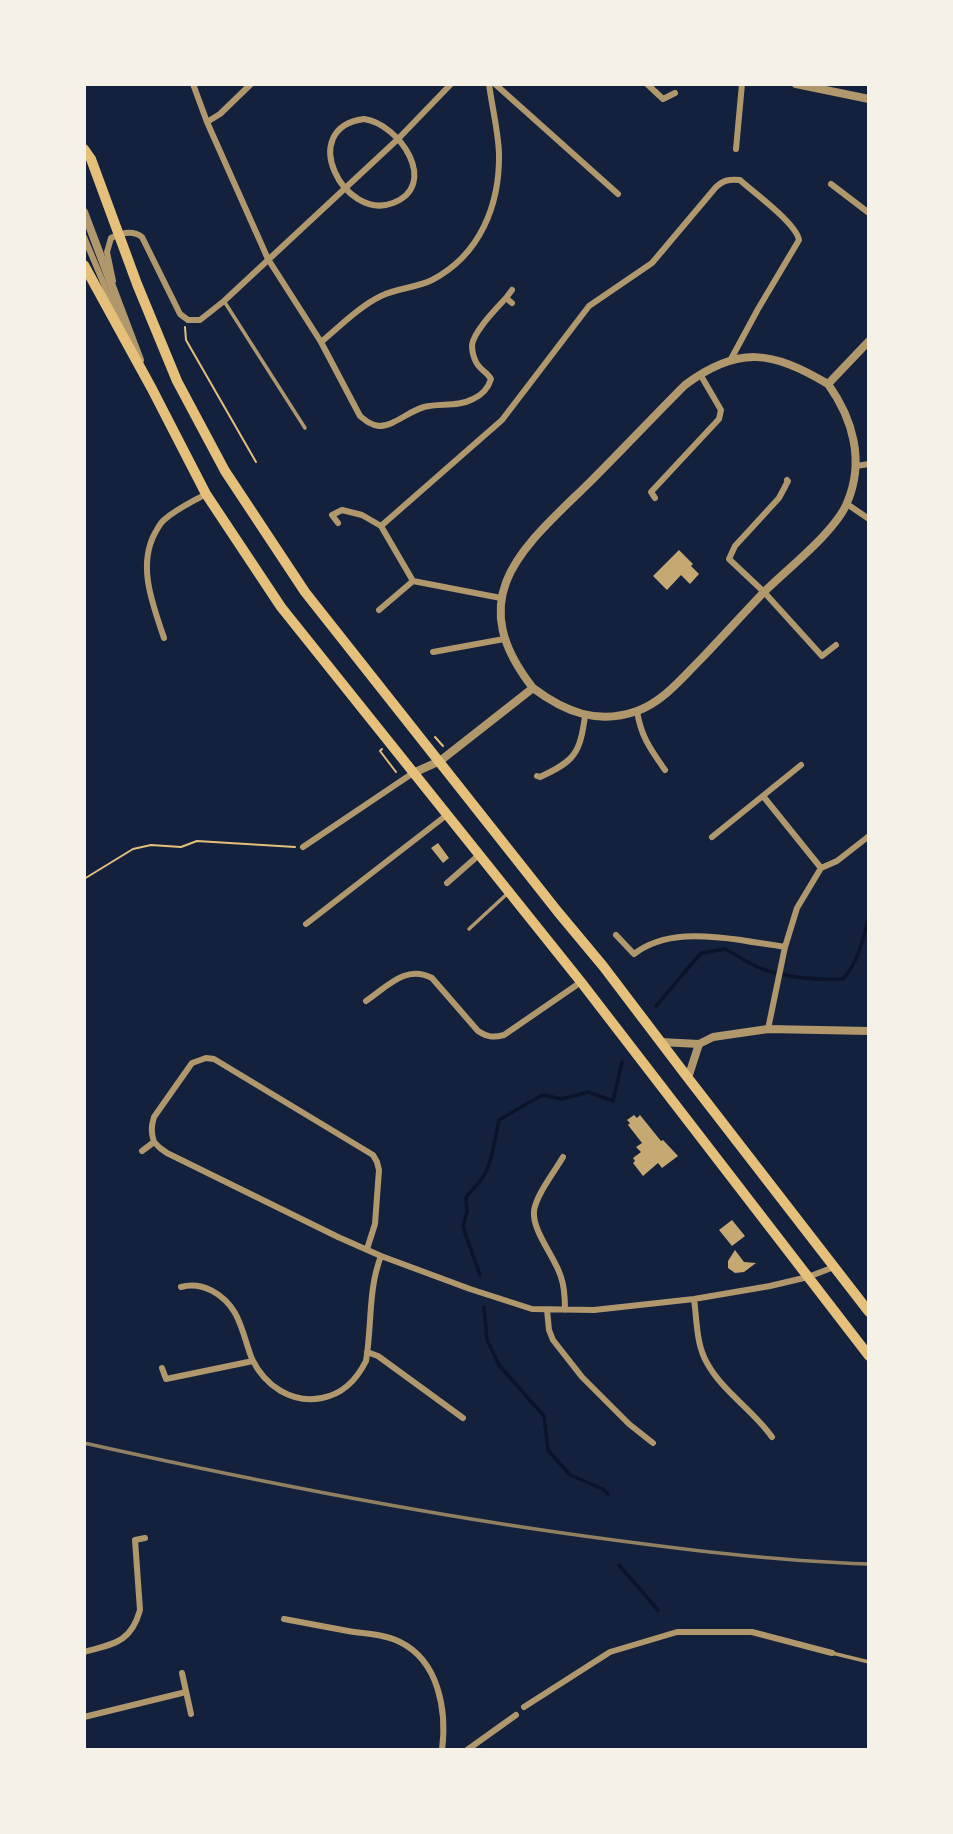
<!DOCTYPE html>
<html>
<head>
<meta charset="utf-8">
<style>
  body { margin:0 }
  #map { position:relative; width:953px; height:1834px; overflow:hidden; background:#14213d; font-family:"Work Sans",sans-serif }
  canvas { display:block }
  .frame { position:absolute; inset:0; border:86px solid #f6f1e7; pointer-events:none }
</style>
</head>
<body>
<div id="map">
<canvas width="953" height="1834"></canvas>
<div class="frame"></div>
</div>
<script>
const c = document.querySelector('canvas').getContext('2d');
c.lineJoin = 'round';
function trace(path, color, width, dash) { c.strokeStyle = color; c.lineWidth = width; c.lineCap = dash ? 'butt' : 'round'; c.setLineDash(dash || []); c.stroke(path); }
function fillPath(path, color) { c.fillStyle = color; c.fill(path, 'evenodd'); }
trace(new Path2D(`
  M 656,1006 L 701,953 L 725,949 C 737,955 748,963 760,968 C 786,978 816,980 843,979 C 859,961 863,939 869,916
  M 480,1275 L 463,1227 L 467,1211 L 466,1197 C 470,1191 477,1186 481,1180 C 492,1166 495,1137 499,1120 L 542,1095 L 562,1099 L 588,1092 L 613,1101 L 622,1062
  M 484,1307 L 487,1340 L 499,1365 L 544,1416 L 548,1450 L 570,1475 L 603,1489 L 608,1494
  M 619,1565 L 658,1610`), '#0b132b', 3.5);
fillPath(new Path2D(`
  M 679,550 L 693,564 L 691,566 L 699,574 L 690,584 L 681,575 L 667,590 L 653,576 Z
  M 438,843 L 449,858 L 443,863 L 431,848 Z
  M 634,1115 L 637,1118 L 640,1115 L 661,1141 L 663,1140 L 678,1156 L 662,1168 L 658,1163 L 643,1176 L 633,1163 L 635,1161 L 633,1158 L 641,1152 L 636,1147 L 642,1143 L 628,1125 L 630,1123 L 627,1120 Z
  M 732,1220 L 745,1236 L 732,1246 L 719,1230 Z
  M 735,1250 L 744,1262 L 756,1263 L 744,1272 L 735,1273 L 728,1268 L 728,1261 Z`), '#c6a872');
trace(new Path2D(`
  M 185,327 L 186,340 L 256,462
  M 435,737 L 443,746
  M 382,749 L 380,751 L 396,772
  M 84,879 L 133,849 L 151,845 L 181,847 L 197,841 L 295,847`), '#e5c07b', 2);
trace(new Path2D(`
  M 224,301 L 305,428
  M 469,929 L 508,893
  M 832,1653 L 869,1662`), '#b1986c', 3.5);
trace(new Path2D(`
  M 193,84 L 207,122 L 268,259 L 321,342 L 360,416 C 366,421 371,425 379,426 C 394,426 409,411 424,407 C 440,403 458,407 473,399 C 482,395 488,389 491,379 C 487,372 480,370 476,362 C 474,358 472,350 472,345 C 474,331 496,309 506,298
  M 495,84 L 618,194
  M 647,84 L 663,99 L 675,93
  M 364,119 C 400,124 440,185 393,203 C 344,222 296,128 364,119 Z
  M 207,122 L 220,114 L 251,84
  M 736,149 L 742,84
  M 831,184 L 869,213
  M 84,237 L 111,301 L 124,327
  M 113,281 L 107,252 L 111,238 C 121,233 133,230 142,237 L 180,314 L 188,320 L 200,320 L 224,301 L 398,139 L 451,84
  M 512,290 L 506,298 L 512,303
  M 321,342 C 339,327 360,306 381,296 C 397,288 416,288 432,280 C 480,255 500,205 499,153 C 498,130 492,107 489,84
  M 856,466 L 869,464
  M 787,480 L 788,481 L 779,498 L 735,546 L 729,559 L 764,592 L 822,656 L 836,645
  M 655,498 L 651,492 L 719,419 L 721,410 L 700,374
  M 847,504 L 869,519
  M 338,523 L 332,515 L 342,510 L 362,515 L 381,526
  M 413,581 L 381,526 L 502,420 L 589,306 L 652,263 L 716,187 C 724,180 729,179 740,180 C 754,193 796,223 799,240 L 758,309 L 731,359
  M 379,610 L 413,581 L 501,598
  M 164,638 C 153,605 137,566 155,533 C 158,528 160,523 164,520 C 176,509 192,502 206,494
  M 433,652 L 504,639
  M 637,711 C 641,737 651,750 665,770
  M 537,776 L 540,777 C 575,761 580,753 585,716
  M 763,796 L 821,868
  M 712,837 L 801,765
  M 303,847 L 413,773
  M 447,883 L 480,854
  M 306,924 L 448,814
  M 616,935 L 634,954 C 664,931 705,935 741,940 C 756,943 770,944 785,947
  M 366,1001 C 387,987 406,964 432,978 L 478,1031 C 487,1037 493,1038 504,1035 L 581,982
  M 768,1029 L 785,947 L 797,908 L 821,868 L 837,861 L 869,836
  M 154,1142 C 151,1132 151,1127 154,1117 L 192,1063 L 206,1058 L 214,1059 L 373,1155 L 377,1162 L 379,1170 L 375,1224 L 367,1249
  M 142,1151 L 154,1142 L 160,1148 L 167,1153 L 338,1237 L 381,1256 L 470,1289 L 532,1309 L 594,1310 L 694,1299 L 770,1286 L 808,1277 L 834,1267
  M 563,1157 C 555,1171 536,1195 534,1211 C 532,1231 555,1257 561,1277 C 565,1288 565,1299 565,1310
  M 181,1287 C 202,1281 224,1294 235,1313 C 243,1327 246,1344 252,1359 C 265,1386 292,1404 322,1398 C 343,1394 357,1379 366,1361 C 372,1326 368,1289 381,1256
  M 694,1299 C 697,1320 696,1344 707,1363 C 723,1392 753,1410 772,1437
  M 547,1310 L 549,1330 L 553,1340 L 582,1377 L 629,1424 L 653,1443
  M 367,1352 L 378,1356 L 463,1418
  M 162,1368 L 166,1379 L 253,1361
  M 284,1619 C 306,1623 327,1627 348,1631 C 365,1634 385,1634 400,1642 C 439,1661 447,1711 442,1750
  M 84,1652 C 113,1644 131,1643 140,1610 L 135,1540 L 145,1538
  M 182,1673 L 191,1714
  M 524,1707 L 610,1652 L 677,1632 L 752,1632 L 832,1653
  M 84,1717 L 186,1692
  M 467,1750 L 516,1715`), '#b1986c', 6);
trace(new Path2D(`
  M 796,84 L 869,99
  M 84,212 L 140,360
  M 533,688 C 460,595 524,547 590,482 C 622,450 653,417 685,385 C 739,345 772,351 828,384
  M 413,773 L 440,761 L 533,688 C 565,712 598,725 637,711 C 663,702 683,677 702,658 C 723,636 743,614 764,592 C 787,569 835,532 847,503 C 865,461 853,419 828,384 L 869,341
  M 661,1042 L 699,1044 L 713,1037 L 768,1029 L 869,1031
  M 688,1078 L 699,1044`), '#b1986c', 8);
trace(new Path2D(`
  M 84,149 L 91,159 L 137,284 L 177,381 L 225,471 L 305,592 L 558,912 L 603,966 L 688,1078 L 869,1312
  M 84,265 L 152,389 L 206,494 L 281,607 L 581,982 L 869,1356`), '#e5c07b', 10);
trace(new Path2D(`
  M 84,1443 C 250,1480 416,1513 584,1536 C 679,1549 774,1561 869,1564`), '#918062', 3.5);
</script>
</body>
</html>
